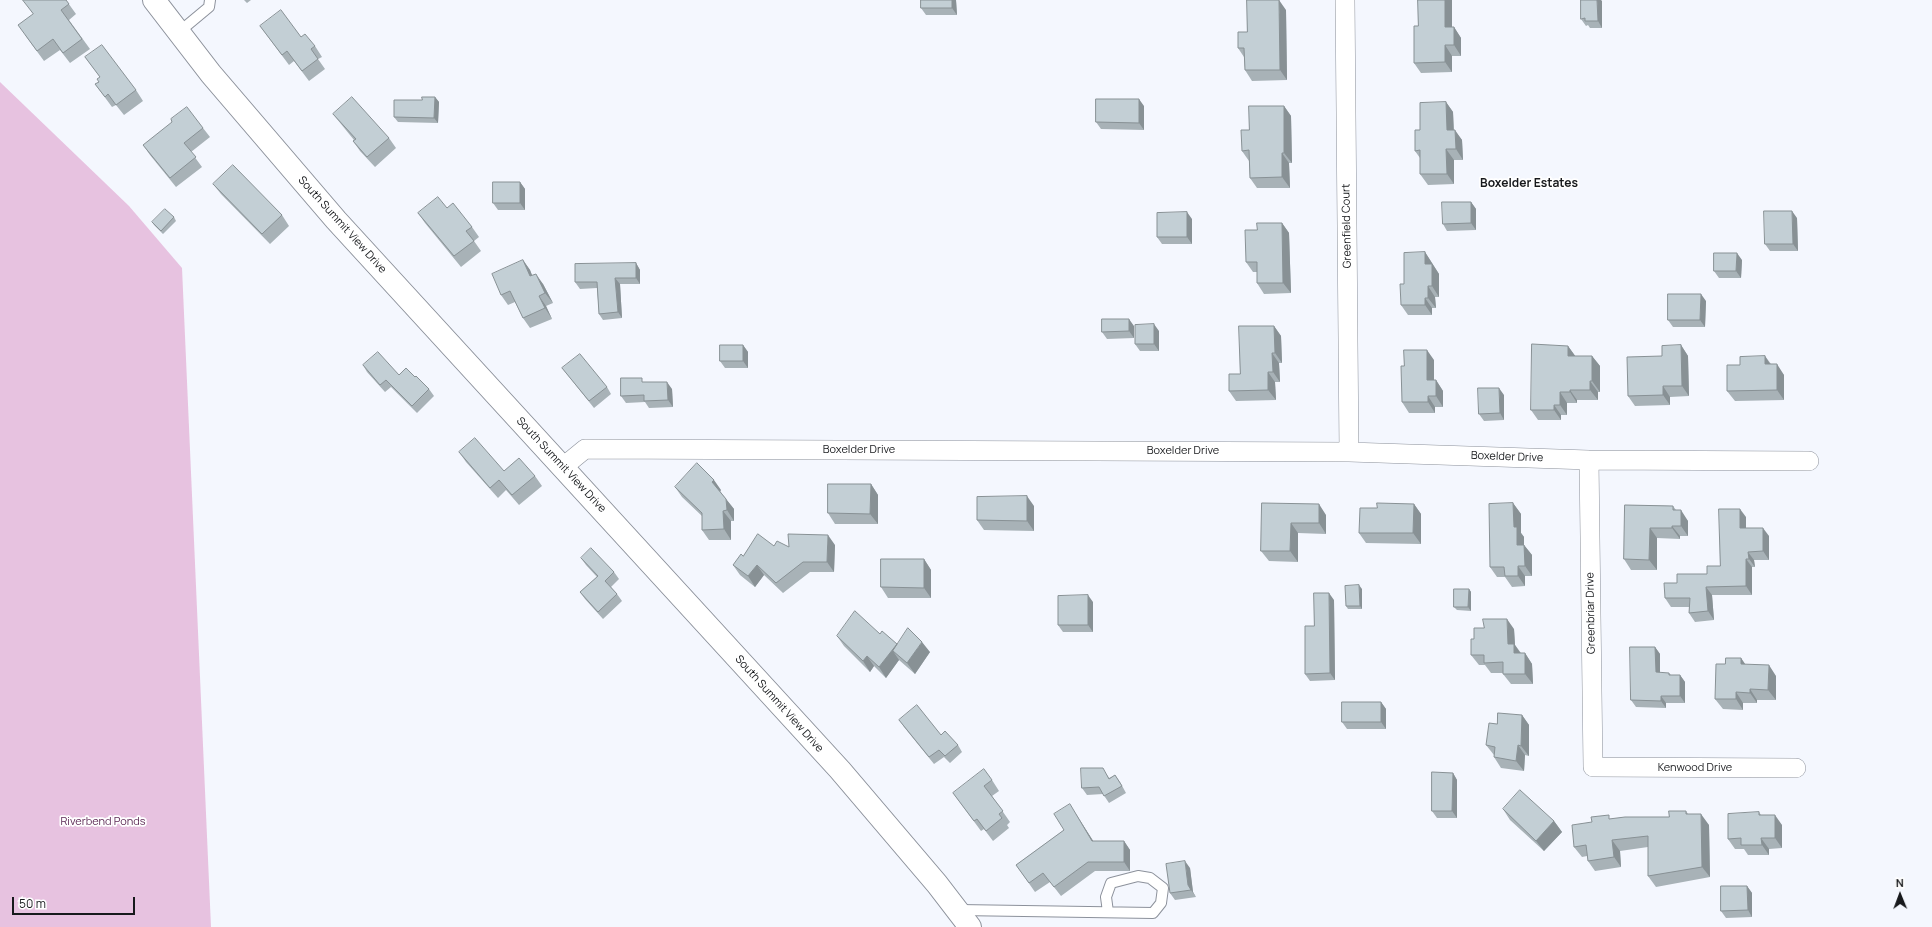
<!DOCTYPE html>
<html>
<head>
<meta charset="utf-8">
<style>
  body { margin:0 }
  #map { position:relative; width:1932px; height:927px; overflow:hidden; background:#f4f7fe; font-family:Manrope,sans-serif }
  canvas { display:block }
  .north { position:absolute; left:1880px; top:875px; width:40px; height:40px; -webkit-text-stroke:3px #fff; paint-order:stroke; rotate:359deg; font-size:11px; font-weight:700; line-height:16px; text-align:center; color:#17191c }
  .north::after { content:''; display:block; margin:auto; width:14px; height:18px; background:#17191c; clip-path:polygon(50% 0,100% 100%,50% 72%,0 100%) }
  .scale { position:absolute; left:12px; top:897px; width:123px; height:18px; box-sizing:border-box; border:2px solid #17191c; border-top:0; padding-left:5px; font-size:12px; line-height:14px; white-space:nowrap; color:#17191c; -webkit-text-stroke:3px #fff; paint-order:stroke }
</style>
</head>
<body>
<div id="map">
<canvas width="1932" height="927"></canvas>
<div class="north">N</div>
<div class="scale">50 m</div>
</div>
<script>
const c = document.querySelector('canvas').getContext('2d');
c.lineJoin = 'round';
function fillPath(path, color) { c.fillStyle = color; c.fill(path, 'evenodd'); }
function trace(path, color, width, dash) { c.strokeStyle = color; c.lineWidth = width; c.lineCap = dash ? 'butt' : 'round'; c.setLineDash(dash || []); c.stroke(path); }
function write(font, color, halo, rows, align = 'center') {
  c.font = font + ' Manrope,sans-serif'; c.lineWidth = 3.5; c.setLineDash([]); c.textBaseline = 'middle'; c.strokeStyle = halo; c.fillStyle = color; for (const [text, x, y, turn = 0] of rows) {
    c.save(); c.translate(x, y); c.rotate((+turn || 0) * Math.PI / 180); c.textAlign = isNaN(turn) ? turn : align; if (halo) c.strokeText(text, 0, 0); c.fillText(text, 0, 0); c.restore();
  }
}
fillPath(new Path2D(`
  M 0,82 L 129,206 L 182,268 L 211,927 L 0,927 Z`), '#e7c2e0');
const service = new Path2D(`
  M 179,32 L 209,7 L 210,0
  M 959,910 L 1153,913 L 1161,903 L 1163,888 L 1150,878 L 1138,876 L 1111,883 L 1106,897 L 1108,912`);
const minor = new Path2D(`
  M 1345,0 L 1349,452
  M 1589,460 L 1593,767 L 1796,768
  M 563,467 L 585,449 L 1349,452 L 1589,460 L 1809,461`);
const tertiary = new Path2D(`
  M 154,0 L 211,74 L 336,220 L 840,770 L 937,884 L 970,927`);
trace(service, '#8c919b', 12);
trace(minor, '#8c919b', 20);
trace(tertiary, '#8c919b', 24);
trace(service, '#fff', 10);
trace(minor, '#fff', 19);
trace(tertiary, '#fff', 22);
fillPath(new Path2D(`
  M 66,0 L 76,14 L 69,20 L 90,49 L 70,63 L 60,50 L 44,61 L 25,35 Z
  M 244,0 L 251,0 L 247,3 Z
  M 921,0 L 956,0 L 957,15 L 926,15 L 921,8 Z
  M 1602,1 L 1602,28 L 1590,28 L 1588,25 L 1586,26 L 1581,19 Z
  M 1286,10 L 1287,80 L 1252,81 L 1245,70 L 1244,57 L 1238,48 L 1247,32 Z
  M 260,26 L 301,37 L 315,46 L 322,57 L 318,59 L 325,69 L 309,81 L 294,61 L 289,65 Z
  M 1452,27 L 1454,27 L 1461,38 L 1461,56 L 1452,56 L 1452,72 L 1421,73 L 1414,63 Z
  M 85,57 L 136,90 L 143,101 L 124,115 L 116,105 L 112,107 L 95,84 L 99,82 L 100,77 Z
  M 435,97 L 439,102 L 438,123 L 398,122 L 394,117 L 422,100 Z
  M 1446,102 L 1453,112 L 1454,130 L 1462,140 L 1463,160 L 1454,160 L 1454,184 L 1428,185 L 1420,174 L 1420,158 L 1415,151 L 1420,130 Z
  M 1144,106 L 1144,130 L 1101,129 L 1096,122 Z
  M 1284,106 L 1291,116 L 1292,163 L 1289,163 L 1290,188 L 1257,188 L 1250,178 L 1249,161 L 1242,151 L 1249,130 Z
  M 333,114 L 389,138 L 396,148 L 375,167 L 360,151 L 353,141 L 354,140 L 341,124 Z
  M 203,128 L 210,137 L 191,152 L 202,167 L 176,187 L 150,155 L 143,145 Z
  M 520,182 L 525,189 L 525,210 L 498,210 L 493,203 Z
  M 213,184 L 282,215 L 289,226 L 270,244 L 221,194 Z
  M 1471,202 L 1476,209 L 1476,230 L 1447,231 L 1443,224 Z
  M 447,208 L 472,227 L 479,237 L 474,241 L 481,251 L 461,267 L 425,223 L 418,213 Z
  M 174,217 L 176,221 L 163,234 L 154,225 L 152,222 Z
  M 1797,218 L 1798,251 L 1770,251 L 1765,244 Z
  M 1192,219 L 1192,244 L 1162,244 L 1157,237 Z
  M 1282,223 L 1289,233 L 1291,293 L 1264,294 L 1257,283 L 1257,272 L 1253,272 L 1246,262 L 1257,230 Z
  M 1425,252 L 1439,274 L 1439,297 L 1435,297 L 1436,308 L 1432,308 L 1432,315 L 1408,315 L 1401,305 L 1404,284 Z
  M 523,260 L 530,270 L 532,276 L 543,284 L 553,303 L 546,306 L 552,319 L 530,328 L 523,318 L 515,302 L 508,305 L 501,295 Z
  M 1742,260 L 1741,278 L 1719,278 L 1714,271 Z
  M 636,263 L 640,270 L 640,284 L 620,284 L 622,318 L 603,320 L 599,314 L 597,288 L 580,289 L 575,282 Z
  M 1706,301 L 1705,327 L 1673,327 L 1668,320 Z
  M 1134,326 L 1134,338 L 1107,339 L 1102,332 Z
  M 1274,326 L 1281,336 L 1282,363 L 1279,363 L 1280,382 L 1275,382 L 1276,400 L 1236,401 L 1229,391 Z
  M 1159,331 L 1159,351 L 1140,351 L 1135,344 Z
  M 743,345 L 748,352 L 748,368 L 725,368 L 720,361 Z
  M 1681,345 L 1688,356 L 1689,396 L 1670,397 L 1670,405 L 1635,406 L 1628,396 L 1662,356 Z
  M 1568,346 L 1575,356 L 1592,356 L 1600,366 L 1600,392 L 1598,392 L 1598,400 L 1577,400 L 1577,403 L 1567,403 L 1567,415 L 1561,415 L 1561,420 L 1538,420 L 1531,410 Z
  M 1765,356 L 1771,364 L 1784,375 L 1784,400 L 1735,401 L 1727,391 L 1740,365 Z
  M 1434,360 L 1434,380 L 1436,380 L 1443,391 L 1443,407 L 1435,407 L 1435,413 L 1409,413 L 1402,402 L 1404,366 Z
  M 363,365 L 399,375 L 429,389 L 434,396 L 417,413 L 391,387 L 385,392 L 367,372 Z
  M 562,368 L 607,387 L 611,394 L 594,408 Z
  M 645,382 L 672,389 L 673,407 L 649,408 L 645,402 L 626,403 L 621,396 Z
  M 1504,395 L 1504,420 L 1484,421 L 1479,414 Z
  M 459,452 L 504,471 L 535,476 L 542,486 L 519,505 L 506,490 L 498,498 L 466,462 Z
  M 871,484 L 878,495 L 878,524 L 835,524 L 828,513 Z
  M 675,487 L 721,490 L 720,491 L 726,499 L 734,509 L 734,521 L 731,521 L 731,540 L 709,540 L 702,530 L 702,516 L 682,497 Z
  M 1262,503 L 1326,515 L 1326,534 L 1298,533 L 1298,562 L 1269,561 L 1261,551 Z
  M 1513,503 L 1521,514 L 1521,533 L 1524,537 L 1524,545 L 1532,555 L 1532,576 L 1525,576 L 1525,586 L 1512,587 L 1505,577 L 1497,577 L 1490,567 Z
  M 1414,504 L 1421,514 L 1421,544 L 1366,543 L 1359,533 L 1377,508 Z
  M 1625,505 L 1673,506 L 1676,510 L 1688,521 L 1688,536 L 1680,536 L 1680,539 L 1657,538 L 1657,570 L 1631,570 L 1624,559 Z
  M 1034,506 L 1034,531 L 984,530 L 977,520 Z
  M 1746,517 L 1746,528 L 1769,536 L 1769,560 L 1754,560 L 1755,567 L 1752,567 L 1752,595 L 1712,595 L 1714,620 L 1695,622 L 1689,613 L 1689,607 L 1671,607 L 1665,598 L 1677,583 L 1707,574 L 1720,566 Z
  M 835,545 L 834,572 L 810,572 L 783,593 L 764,575 L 755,587 L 740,575 L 733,565 L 743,556 L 774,546 L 789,547 Z
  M 581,558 L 614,572 L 619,579 L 611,587 L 617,594 L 622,601 L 603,619 L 585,599 L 580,592 L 597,577 L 586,565 Z
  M 924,559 L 931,570 L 931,598 L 888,598 L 881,587 Z
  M 1362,589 L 1362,609 L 1348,609 L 1346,606 Z
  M 1469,589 L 1471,592 L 1471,611 L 1457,610 L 1454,607 Z
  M 1334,600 L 1335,680 L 1310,681 L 1305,674 L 1314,626 Z
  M 1093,602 L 1093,632 L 1063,632 L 1058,625 Z
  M 1514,629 L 1515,645 L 1521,653 L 1525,653 L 1532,664 L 1533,684 L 1511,684 L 1503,674 L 1503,673 L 1491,673 L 1485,665 L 1479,665 L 1471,655 L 1474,639 Z
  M 880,634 L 897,644 L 930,652 L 915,674 L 899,660 L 886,678 L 874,666 L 870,672 L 844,646 L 837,636 Z
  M 1655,647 L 1660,654 L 1660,673 L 1669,673 L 1671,675 L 1680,675 L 1685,682 L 1685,703 L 1666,703 L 1666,708 L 1636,707 L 1631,700 Z
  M 1741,658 L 1745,665 L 1776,676 L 1776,700 L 1757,700 L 1757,703 L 1743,703 L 1743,710 L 1723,709 L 1715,699 L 1725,664 Z
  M 1381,702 L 1386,709 L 1386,729 L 1347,729 L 1342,722 Z
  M 1522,715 L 1529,725 L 1529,756 L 1525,755 L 1524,771 L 1501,768 L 1494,757 L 1494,755 L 1486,745 L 1497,724 Z
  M 899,720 L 958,745 L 962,752 L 950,763 L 944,757 L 934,764 L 904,727 Z
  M 1453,773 L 1457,780 L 1457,818 L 1437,818 L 1432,811 Z
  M 1107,775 L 1109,778 L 1115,775 L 1120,782 L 1126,793 L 1109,803 L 1103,794 L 1087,795 L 1082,788 Z
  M 992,780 L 999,791 L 992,796 L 1010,822 L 1007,825 L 1009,828 L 993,841 L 984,829 L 981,831 L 953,793 Z
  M 1503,809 L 1554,821 L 1562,832 L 1544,851 L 1510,820 Z
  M 1686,811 L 1688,814 L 1709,825 L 1710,877 L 1656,887 L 1648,876 L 1648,847 L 1620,851 L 1621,867 L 1595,871 L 1588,861 L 1587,856 L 1582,857 L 1574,847 L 1592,822 L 1611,819 L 1669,817 Z
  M 1759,812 L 1761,815 L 1782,825 L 1782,848 L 1769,849 L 1769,855 L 1748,855 L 1744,849 L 1735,849 L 1728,839 Z
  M 1076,814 L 1093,841 L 1124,841 L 1130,850 L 1130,871 L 1095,871 L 1061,896 L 1050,882 L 1035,892 L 1016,865 L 1064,830 Z
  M 1190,868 L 1193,892 L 1196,897 L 1175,900 L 1170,893 Z
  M 1747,886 L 1752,893 L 1752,917 L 1726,918 L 1721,911 Z`), '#a8b2b7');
fillPath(new Path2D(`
  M 952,0 L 956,0 L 957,15 L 952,8 Z
  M 1279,0 L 1286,10 L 1287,80 L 1280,70 Z
  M 1445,0 L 1452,0 L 1452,38 L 1445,27 Z
  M 1597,0 L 1601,0 L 1602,1 L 1602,28 L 1598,21 Z
  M 1454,27 L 1461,38 L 1461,56 L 1454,45 Z
  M 1445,45 L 1452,56 L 1452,72 L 1445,62 Z
  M 435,97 L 439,102 L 438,123 L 434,118 Z
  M 1139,99 L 1144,106 L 1144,130 L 1139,123 Z
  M 1446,102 L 1453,112 L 1454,140 L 1447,130 Z
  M 1284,106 L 1291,116 L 1292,163 L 1284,153 Z
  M 1455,130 L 1462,140 L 1463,160 L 1456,149 Z
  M 1446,149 L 1454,160 L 1454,184 L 1447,174 Z
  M 1282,153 L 1289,163 L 1290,188 L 1282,177 Z
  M 520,182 L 525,189 L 525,210 L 520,203 Z
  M 1471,202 L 1476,209 L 1476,230 L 1471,223 Z
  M 1792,211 L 1797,218 L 1798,251 L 1793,244 Z
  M 1187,212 L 1192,219 L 1192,244 L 1187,237 Z
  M 1282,223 L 1289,233 L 1291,293 L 1283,283 Z
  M 1425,252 L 1439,274 L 1439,297 L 1432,286 L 1425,264 Z
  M 1737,253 L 1742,260 L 1741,278 L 1736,271 Z
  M 523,260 L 530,270 L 537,287 L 530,276 Z
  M 636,263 L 640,270 L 640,284 L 636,278 Z
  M 536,274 L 543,284 L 553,303 L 545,293 Z
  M 615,278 L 620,284 L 622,318 L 618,312 Z
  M 1428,286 L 1435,297 L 1436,308 L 1428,298 Z
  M 1701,294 L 1706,301 L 1705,327 L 1700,320 Z
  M 539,296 L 546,306 L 552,319 L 545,308 Z
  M 1425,298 L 1432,308 L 1432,315 L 1425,305 Z
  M 1129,319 L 1134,326 L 1134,338 L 1129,331 Z
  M 1154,324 L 1159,331 L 1159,351 L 1154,344 Z
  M 1274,326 L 1281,336 L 1282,363 L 1275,353 Z
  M 743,345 L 748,352 L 748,368 L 743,361 Z
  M 1681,345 L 1688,356 L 1689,396 L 1682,386 Z
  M 1568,346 L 1576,357 L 1568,356 Z
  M 1427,350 L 1434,360 L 1434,391 L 1427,380 Z
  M 1272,353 L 1279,363 L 1280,382 L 1273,372 Z
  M 1592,356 L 1600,366 L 1600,392 L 1592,381 Z
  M 1765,356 L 1772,367 L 1765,364 Z
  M 1777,364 L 1784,375 L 1784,400 L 1777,390 Z
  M 1268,372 L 1275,382 L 1276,400 L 1268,390 Z
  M 1436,380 L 1443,391 L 1443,407 L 1436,396 Z
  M 1590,381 L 1598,392 L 1598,400 L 1590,390 Z
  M 667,382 L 672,389 L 673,407 L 668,400 Z
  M 1663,386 L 1670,397 L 1670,405 L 1663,395 Z
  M 1499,388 L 1504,395 L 1504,420 L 1500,413 Z
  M 1570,390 L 1577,400 L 1577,403 L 1570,392 Z
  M 1560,392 L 1567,403 L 1567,415 L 1560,405 Z
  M 1428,396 L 1435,407 L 1435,413 L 1428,402 Z
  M 1554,405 L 1561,415 L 1561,420 L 1554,410 Z
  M 714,480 L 721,490 L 719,493 L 712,482 Z
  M 871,484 L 878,495 L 878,524 L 870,514 Z
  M 1027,496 L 1034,506 L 1034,531 L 1027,521 Z
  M 726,499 L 734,509 L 734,521 L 727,510 Z
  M 1513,503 L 1521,514 L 1521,533 L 1524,537 L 1524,545 L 1532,555 L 1532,576 L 1525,566 L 1517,545 L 1514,527 Z
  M 1319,504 L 1326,515 L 1326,534 L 1319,523 Z
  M 1414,504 L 1421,514 L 1421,544 L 1413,533 Z
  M 1740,509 L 1746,517 L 1746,536 L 1740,528 Z
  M 1681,510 L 1688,521 L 1688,536 L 1681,526 Z
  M 723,511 L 731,521 L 731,540 L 724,529 Z
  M 1291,523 L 1298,533 L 1298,562 L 1290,551 Z
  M 1672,526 L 1680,536 L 1680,539 L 1672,528 Z
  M 1650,528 L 1657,538 L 1657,570 L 1649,560 Z
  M 1763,528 L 1769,536 L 1769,560 L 1763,551 Z
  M 828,535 L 835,545 L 834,572 L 827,562 Z
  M 1748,552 L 1754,560 L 1755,567 L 1749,559 Z
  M 924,559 L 931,570 L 931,598 L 924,588 Z
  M 1746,559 L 1752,567 L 1752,595 L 1746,586 Z
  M 757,565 L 764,575 L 755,587 L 748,576 Z
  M 1518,566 L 1525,576 L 1525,586 L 1518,576 Z
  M 1359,585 L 1362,589 L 1362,609 L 1360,606 Z
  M 1706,587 L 1712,595 L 1714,620 L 1708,611 Z
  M 1469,589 L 1471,592 L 1471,611 L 1468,607 Z
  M 1329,593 L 1334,600 L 1335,680 L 1330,673 Z
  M 1088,595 L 1093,602 L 1093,632 L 1088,625 Z
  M 1507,619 L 1514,629 L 1515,645 L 1521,654 L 1521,664 L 1508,644 Z
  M 922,642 L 930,652 L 915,674 L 907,663 Z
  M 897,644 L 893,651 L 899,660 L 886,678 L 879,667 Z
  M 1655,647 L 1660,654 L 1660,679 L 1656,672 Z
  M 1525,653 L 1532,664 L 1533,684 L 1525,674 Z
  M 867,656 L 874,666 L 870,672 L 863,661 Z
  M 1741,658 L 1748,668 L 1741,664 Z
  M 1769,665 L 1776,676 L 1776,700 L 1768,690 Z
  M 1680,675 L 1685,682 L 1685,703 L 1680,696 Z
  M 1750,689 L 1757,700 L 1757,703 L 1750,693 Z
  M 1736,692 L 1743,703 L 1743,710 L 1736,699 Z
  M 1661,696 L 1666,703 L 1666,708 L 1661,701 Z
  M 1381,702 L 1386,709 L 1386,729 L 1381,722 Z
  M 1522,715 L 1529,725 L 1529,756 L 1521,746 Z
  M 1518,745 L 1525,755 L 1524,771 L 1516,761 Z
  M 1453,773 L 1457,780 L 1457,818 L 1452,811 Z
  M 1070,804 L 1076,814 L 1099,850 L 1092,841 Z
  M 1701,814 L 1709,825 L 1710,877 L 1702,867 Z
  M 1775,815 L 1782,825 L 1782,848 L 1775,838 Z
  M 1554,821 L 1562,832 L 1544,851 L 1536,841 Z
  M 1761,838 L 1769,849 L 1769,855 L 1762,845 Z
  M 1612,840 L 1620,851 L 1621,867 L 1614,857 Z
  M 1124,841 L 1130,850 L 1130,871 L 1124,862 Z
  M 1185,861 L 1190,868 L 1193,892 L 1196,897 L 1191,890 L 1188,885 Z
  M 1747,886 L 1752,893 L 1752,917 L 1748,910 Z`), '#889195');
const building = new Path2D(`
  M 23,0 L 66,0 L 69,4 L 61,10 L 82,39 L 63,53 L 53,39 L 37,51 L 18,25 L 33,14 Z
  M 921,0 L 952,0 L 952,8 L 921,8 Z
  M 1247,0 L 1279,0 L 1280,70 L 1245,70 L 1244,48 L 1238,48 L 1238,32 L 1247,32 Z
  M 1418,0 L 1445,0 L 1445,27 L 1454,27 L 1454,45 L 1445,45 L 1445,62 L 1414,63 L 1414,26 L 1418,26 Z
  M 1581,0 L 1597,0 L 1598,21 L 1585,21 L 1585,18 L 1581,19 Z
  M 281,10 L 301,37 L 305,34 L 315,46 L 311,49 L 318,59 L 302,71 L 287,51 L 282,55 L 260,26 Z
  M 102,45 L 136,90 L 116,105 L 108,94 L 105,97 L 95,84 L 99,82 L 97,79 L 100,77 L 85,57 Z
  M 352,97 L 389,138 L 367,157 L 353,141 L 356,139 L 333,114 Z
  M 422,97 L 435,97 L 434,118 L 394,117 L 394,100 L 422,100 Z
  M 1096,99 L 1139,99 L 1139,123 L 1096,122 Z
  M 1446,102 L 1447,130 L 1455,130 L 1456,149 L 1446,149 L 1447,174 L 1420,174 L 1420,150 L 1415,151 L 1415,130 L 1420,130 L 1420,103 Z
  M 1249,106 L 1284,106 L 1284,153 L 1282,153 L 1282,177 L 1250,178 L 1249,150 L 1242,151 L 1241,130 L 1249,130 Z
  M 187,107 L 203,128 L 184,143 L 196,157 L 170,178 L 143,145 L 172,122 L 171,119 Z
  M 233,165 L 282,215 L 262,234 L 213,184 Z
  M 493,182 L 520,182 L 520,203 L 493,203 Z
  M 438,197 L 447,208 L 453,203 L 472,227 L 466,231 L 474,241 L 454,256 L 418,213 Z
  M 1442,202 L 1471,202 L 1471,223 L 1443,224 Z
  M 165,209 L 174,217 L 161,231 L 152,222 Z
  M 1764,211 L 1792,211 L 1793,244 L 1765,244 Z
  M 1187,212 L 1187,237 L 1157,237 L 1157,213 Z
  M 1257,223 L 1282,223 L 1283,283 L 1257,283 L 1257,262 L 1246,262 L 1245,230 L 1257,230 Z
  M 1425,252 L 1425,264 L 1432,264 L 1432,286 L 1428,286 L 1428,298 L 1425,298 L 1425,305 L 1401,305 L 1400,284 L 1404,284 L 1404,253 Z
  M 1714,253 L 1737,253 L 1736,271 L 1714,271 Z
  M 523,260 L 530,276 L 536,274 L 545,293 L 539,296 L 545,308 L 523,318 L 510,291 L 501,295 L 492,274 Z
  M 636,263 L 636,278 L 615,278 L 618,312 L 599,314 L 597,282 L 575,282 L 575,264 Z
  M 1668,294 L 1701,294 L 1700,320 L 1668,320 Z
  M 1102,319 L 1129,319 L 1129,331 L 1102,332 Z
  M 1154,324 L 1154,344 L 1135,344 L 1135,325 Z
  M 1239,326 L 1274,326 L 1275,353 L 1272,353 L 1273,372 L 1268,372 L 1268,390 L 1229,391 L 1229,374 L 1240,374 Z
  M 1532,344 L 1568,346 L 1568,356 L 1592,356 L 1592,381 L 1590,381 L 1590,390 L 1570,390 L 1570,392 L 1560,392 L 1560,405 L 1554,405 L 1554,410 L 1531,410 Z
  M 720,345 L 743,345 L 743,361 L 720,361 Z
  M 1681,345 L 1682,386 L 1663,386 L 1663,395 L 1628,396 L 1627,357 L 1662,356 L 1662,346 Z
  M 1404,350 L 1427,350 L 1427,380 L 1436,380 L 1436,396 L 1428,396 L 1428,402 L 1402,402 L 1401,366 L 1404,366 Z
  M 378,352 L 399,375 L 406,368 L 415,377 L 416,376 L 429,389 L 412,406 L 386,380 L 380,385 L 363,365 Z
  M 580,354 L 607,387 L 589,401 L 562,368 Z
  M 1765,356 L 1765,364 L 1777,364 L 1777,390 L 1727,391 L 1727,365 L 1740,365 L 1740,357 Z
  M 621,378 L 642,378 L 642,382 L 667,382 L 668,400 L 644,401 L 644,395 L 621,396 Z
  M 1478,388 L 1499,388 L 1500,413 L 1479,414 Z
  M 475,438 L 504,471 L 519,458 L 535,476 L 512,495 L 499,480 L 490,488 L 459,452 Z
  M 697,463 L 714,480 L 712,482 L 726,499 L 727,510 L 723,511 L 724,529 L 702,530 L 702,513 L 675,487 Z
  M 828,484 L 871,484 L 870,514 L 828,513 Z
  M 1027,496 L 1027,521 L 977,520 L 977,497 Z
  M 1262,503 L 1319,504 L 1319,523 L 1291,523 L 1290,551 L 1261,551 Z
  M 1377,503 L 1414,504 L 1413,533 L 1359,533 L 1360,508 L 1377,508 Z
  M 1513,503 L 1514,527 L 1517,527 L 1517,545 L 1524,545 L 1525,566 L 1518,566 L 1518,576 L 1505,576 L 1504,567 L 1490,567 L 1489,504 Z
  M 1625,505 L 1673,506 L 1673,510 L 1681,510 L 1681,526 L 1672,526 L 1672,528 L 1650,528 L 1649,560 L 1624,559 Z
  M 1719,509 L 1740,509 L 1740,528 L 1763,528 L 1763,551 L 1748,552 L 1749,559 L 1746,559 L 1746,586 L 1706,587 L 1708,611 L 1689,613 L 1690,598 L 1665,598 L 1664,583 L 1677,583 L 1677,574 L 1707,574 L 1707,566 L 1720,566 Z
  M 758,534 L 774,546 L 777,541 L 789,547 L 788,534 L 828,535 L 827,562 L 803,562 L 776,583 L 757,565 L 748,576 L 733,565 L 741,554 L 743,556 Z
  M 591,548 L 614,572 L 605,581 L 617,594 L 598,612 L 580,592 L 598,576 L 581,558 Z
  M 881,559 L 924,559 L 924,588 L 881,587 Z
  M 1359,585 L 1360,606 L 1346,606 L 1345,586 Z
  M 1454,589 L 1469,589 L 1468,607 L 1454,607 Z
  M 1314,593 L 1329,593 L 1330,673 L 1305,674 L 1305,626 L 1314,626 Z
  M 1088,595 L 1088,625 L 1058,625 L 1058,596 Z
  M 855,611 L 880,634 L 882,631 L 897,644 L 879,667 L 867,656 L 863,661 L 837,636 Z
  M 1483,619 L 1507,619 L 1508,644 L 1514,644 L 1514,653 L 1525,653 L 1525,674 L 1503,674 L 1503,662 L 1484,663 L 1484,655 L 1471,655 L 1471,639 L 1474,639 L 1474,628 L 1484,628 Z
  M 908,628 L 922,642 L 907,663 L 893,651 Z
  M 1630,647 L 1655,647 L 1656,672 L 1669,673 L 1669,675 L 1680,675 L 1680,696 L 1661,696 L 1661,701 L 1631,700 Z
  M 1726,658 L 1741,658 L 1741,664 L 1769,665 L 1768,690 L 1750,689 L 1750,693 L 1736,692 L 1736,699 L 1715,699 L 1716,664 L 1725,664 Z
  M 1342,702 L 1381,702 L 1381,722 L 1342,722 Z
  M 917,705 L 941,735 L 945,731 L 958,745 L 945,756 L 939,750 L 929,757 L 899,720 Z
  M 1498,713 L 1522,715 L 1521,746 L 1518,745 L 1516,761 L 1494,757 L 1495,747 L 1486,745 L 1489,723 L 1497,724 Z
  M 1081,768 L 1103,768 L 1109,779 L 1115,775 L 1122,786 L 1104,796 L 1099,787 L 1082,788 Z
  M 984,769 L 992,780 L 984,786 L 1003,811 L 999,814 L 1002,818 L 986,831 L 977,819 L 974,821 L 953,793 Z
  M 1432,772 L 1453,773 L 1452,811 L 1432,811 Z
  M 1520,790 L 1554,821 L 1536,841 L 1503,809 Z
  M 1070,804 L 1092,841 L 1124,841 L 1124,862 L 1088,862 L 1054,887 L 1043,873 L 1029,883 L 1016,865 L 1064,830 L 1054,814 Z
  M 1669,811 L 1686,811 L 1686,814 L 1701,814 L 1702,867 L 1648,876 L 1648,836 L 1612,840 L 1614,857 L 1588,861 L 1586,845 L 1574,847 L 1572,825 L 1592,822 L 1591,817 L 1609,815 L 1609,819 L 1625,817 L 1669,817 Z
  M 1759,812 L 1759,815 L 1775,815 L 1775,838 L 1761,838 L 1762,845 L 1741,845 L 1741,838 L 1728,839 L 1728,814 Z
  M 1185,861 L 1188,885 L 1191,890 L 1170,893 L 1166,864 Z
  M 1721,886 L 1747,886 L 1748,910 L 1721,911 Z`);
fillPath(building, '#c3cfd5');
trace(building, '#889195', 1);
write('11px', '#17191c', '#fff', [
  ["South Summit View Drive",342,225,48],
  ["Greenfield Court",1347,226,-91],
  ["Boxelder Drive",859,450],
  ["Boxelder Drive",1183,451],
  ["Boxelder Drive",1507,457,2],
  ["South Summit View Drive",561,465,47],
  ["Greenbriar Drive",1591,613,-91],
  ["South Summit View Drive",779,704,48],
  ["Kenwood Drive",1695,768]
]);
write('11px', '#5c2955', '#fff', [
  ["Riverbend Ponds",103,822]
]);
write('bold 12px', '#17191c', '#fff', [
  ["Boxelder Estates",1529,184]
]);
</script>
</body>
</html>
